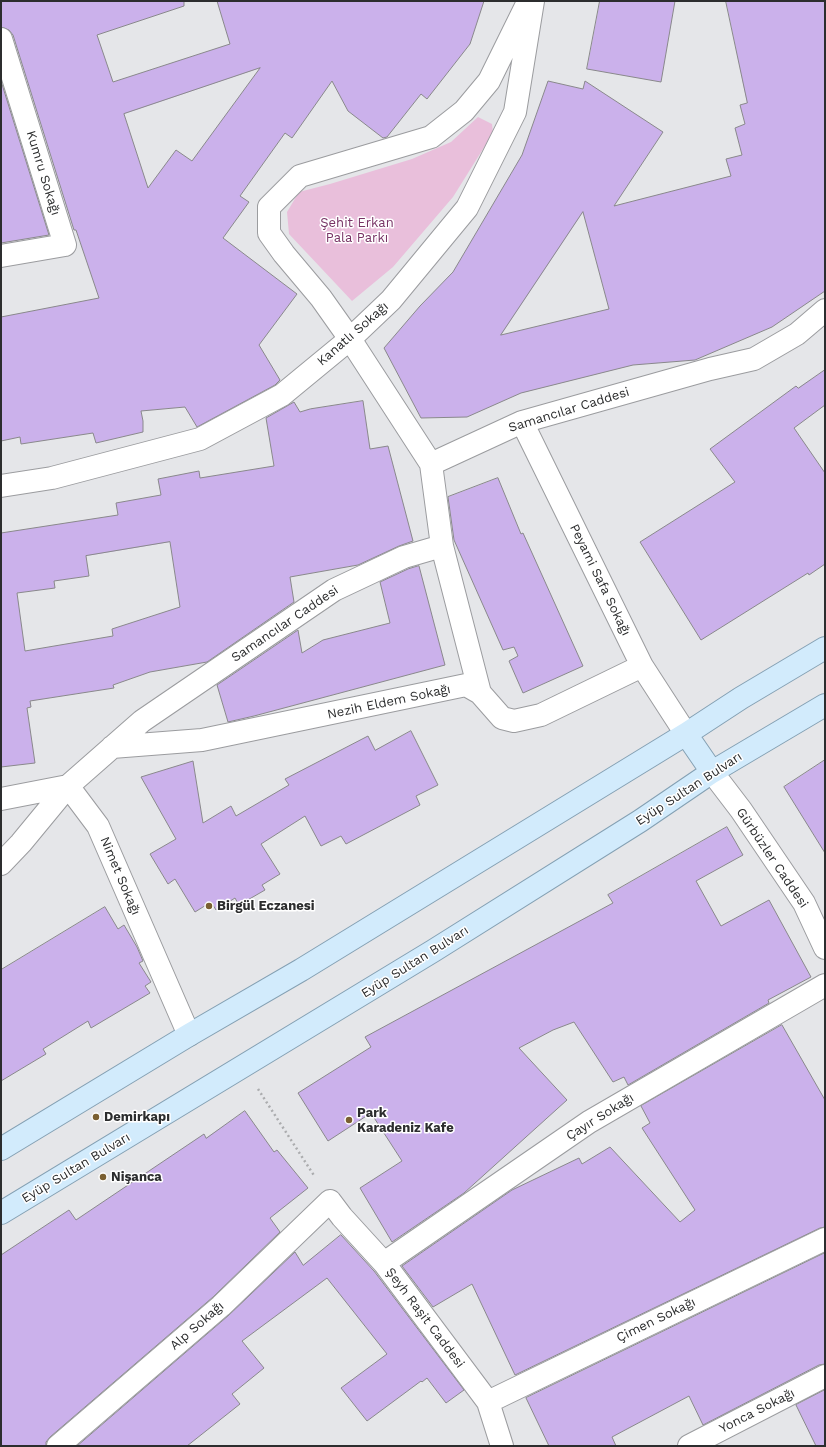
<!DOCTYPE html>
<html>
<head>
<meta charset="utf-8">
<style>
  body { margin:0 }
  #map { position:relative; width:826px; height:1447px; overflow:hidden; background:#e5e6e9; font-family:"Work Sans",sans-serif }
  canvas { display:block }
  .frame { position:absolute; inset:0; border:2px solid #2c2d2e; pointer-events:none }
</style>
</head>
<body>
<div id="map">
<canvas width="826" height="1447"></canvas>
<div class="frame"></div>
</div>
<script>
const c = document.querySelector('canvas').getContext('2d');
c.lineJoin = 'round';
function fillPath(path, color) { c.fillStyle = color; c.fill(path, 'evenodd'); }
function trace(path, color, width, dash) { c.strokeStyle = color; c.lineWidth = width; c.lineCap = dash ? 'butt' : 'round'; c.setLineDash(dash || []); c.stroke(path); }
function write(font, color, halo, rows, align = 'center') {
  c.font = font + ' "Work Sans",sans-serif'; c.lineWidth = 3; c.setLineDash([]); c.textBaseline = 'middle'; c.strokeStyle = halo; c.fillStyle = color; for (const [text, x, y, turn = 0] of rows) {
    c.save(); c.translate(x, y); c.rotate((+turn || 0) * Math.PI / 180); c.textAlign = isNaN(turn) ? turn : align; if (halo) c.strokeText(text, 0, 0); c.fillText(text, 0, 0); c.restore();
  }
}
fillPath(new Path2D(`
  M 478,117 L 492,124 L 493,133 L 453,197 L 393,267 L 352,301 L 289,234 L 287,212 L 299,192 L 330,184 L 412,159 L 451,142 Z`), '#e9bfdb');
const building = new Path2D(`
  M 1,1 L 184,1 L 184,6 L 97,35 L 113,82 L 230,44 L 217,1 L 484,1 L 470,44 L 427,99 L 421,94 L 387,137 L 383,138 L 348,111 L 332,81 L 292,138 L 285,133 L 240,196 L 249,202 L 223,238 L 297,294 L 259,345 L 280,380 L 275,385 L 197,427 L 185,407 L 141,411 L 143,421 L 143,432 L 96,443 L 93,433 L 21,444 L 20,437 L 1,441 L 1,317 L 99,298 L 76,230 L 74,230 L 13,35 L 9,30 L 1,27 ZM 260,68 L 192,161 L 176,150 L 148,188 L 124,114 Z
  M 600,1 L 675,1 L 661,82 L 587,69 Z
  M 726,1 L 825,1 L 825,291 L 772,327 L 695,360 L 633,365 L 521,393 L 467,417 L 421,418 L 384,348 L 420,306 L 453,272 L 522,155 L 548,81 L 583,89 L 585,81 L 663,132 L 614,206 L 731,176 L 726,159 L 742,155 L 735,128 L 745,124 L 740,105 L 747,103 ZM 583,212 L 609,309 L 501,335 Z
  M 1,81 L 49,235 L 1,243 Z
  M 825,370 L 825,405 L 794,428 L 825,473 L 825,564 L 809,575 L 808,573 L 701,640 L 640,542 L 735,482 L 710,449 L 796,386 L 798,388 Z
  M 363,401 L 370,449 L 388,446 L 413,541 L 399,546 L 358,565 L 290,577 L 294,602 L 207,662 L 150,672 L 113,685 L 114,688 L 30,701 L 31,707 L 27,708 L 35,763 L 1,767 L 1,533 L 118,515 L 116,503 L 161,495 L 158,479 L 199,471 L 200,478 L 274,466 L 266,418 L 294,402 L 300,412 L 310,409 ZM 170,542 L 180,607 L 112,629 L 113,636 L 25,651 L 17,593 L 55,588 L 54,581 L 89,576 L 86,556 Z
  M 498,478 L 521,534 L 523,533 L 583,666 L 523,693 L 509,661 L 518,656 L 514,647 L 503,650 L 454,540 L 448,497 Z
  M 419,566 L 445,665 L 254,716 L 228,722 L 217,685 L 298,630 L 302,653 L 323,640 L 390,623 L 380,582 L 408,569 Z
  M 411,731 L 438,785 L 416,796 L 420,805 L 346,844 L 341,836 L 321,846 L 305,816 L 261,844 L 280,874 L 262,885 L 265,890 L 239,905 L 235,898 L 216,910 L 211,902 L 195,912 L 175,879 L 168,884 L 150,854 L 176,839 L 141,777 L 193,761 L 203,823 L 231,806 L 236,816 L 289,785 L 285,779 L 368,736 L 375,750 Z
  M 825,760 L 825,853 L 784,787 Z
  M 727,827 L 743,855 L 696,881 L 721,926 L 769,900 L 811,977 L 768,1000 L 769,1003 L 628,1085 L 624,1077 L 613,1082 L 574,1022 L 553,1030 L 519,1048 L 567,1100 L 464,1193 L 392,1242 L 360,1188 L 402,1161 L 371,1113 L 328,1141 L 298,1093 L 371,1047 L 365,1037 L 613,903 L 608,895 Z
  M 105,907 L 118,929 L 124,925 L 137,947 L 143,961 L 139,963 L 151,982 L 145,986 L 150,993 L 91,1028 L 88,1021 L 43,1049 L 46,1054 L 1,1081 L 1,970 Z
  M 782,1025 L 825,1100 L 825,1227 L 820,1228 L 515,1375 L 472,1284 L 433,1307 L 402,1266 L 512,1190 L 579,1158 L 582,1164 L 610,1147 L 680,1222 L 695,1210 L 642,1128 L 650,1123 L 641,1106 Z
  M 245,1111 L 274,1152 L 277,1150 L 308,1188 L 270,1218 L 280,1232 L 213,1297 L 50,1437 L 46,1442 L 46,1446 L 1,1446 L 1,1255 L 69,1210 L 76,1220 L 204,1134 L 206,1138 Z
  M 341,1235 L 374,1271 L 464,1390 L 446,1403 L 427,1378 L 422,1382 L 421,1381 L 367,1421 L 341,1388 L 387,1354 L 327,1278 L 242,1341 L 264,1368 L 232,1394 L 240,1404 L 187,1446 L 77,1446 L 229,1315 L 295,1252 L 303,1265 Z
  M 825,1253 L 825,1364 L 819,1365 L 703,1425 L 689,1396 L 612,1437 L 616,1446 L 549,1446 L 526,1398 Z
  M 825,1390 L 825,1446 L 816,1446 L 796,1405 Z`);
fillPath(building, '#cbb1eb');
trace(building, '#89888b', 1);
const minor = new Path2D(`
  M 1,39 L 65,245 L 1,256
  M 522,422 L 642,666 L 686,734
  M 431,464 L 350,339 L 321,298 L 284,254 L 269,233 L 269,207 L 300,176 L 431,137 L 464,111 L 489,81 L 526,6
  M 1,486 L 52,478 L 200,439 L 282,395 L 350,339 L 391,300 L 467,208 L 515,112 L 533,1
  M 442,546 L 480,693
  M 112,747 L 202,740 L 466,685 L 480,693 L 502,718 L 514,721 L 541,715 L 642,666
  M 712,772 L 741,810 L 804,903 L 825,948
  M 1,799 L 68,786 L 98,826 L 189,1035
  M 1,864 L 21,843 L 68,786 L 142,721 L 334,590 L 404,557 L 442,546 L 431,464 L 522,422 L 710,369 L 754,359 L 797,334 L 825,310
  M 384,1263 L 589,1122 L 825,985
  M 488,1402 L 825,1239
  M 58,1446 L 221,1306 L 330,1201 L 342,1217 L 384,1263 L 488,1402 L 502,1446
  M 689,1446 L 825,1376`);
const major = new Path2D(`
  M 686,734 L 712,772
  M 1,1149 L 189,1035 L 301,970 L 686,734 L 741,698 L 825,648
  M 1,1213 L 433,951 L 640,821 L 712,772 L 825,705`);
trace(minor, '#9b9c9f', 24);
trace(major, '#84a0b3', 24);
trace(new Path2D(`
  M 258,1089 L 315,1177`), '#abacae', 2.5, [2, 3]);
trace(minor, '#fff', 22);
trace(major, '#d2ebfc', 22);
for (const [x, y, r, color] of [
  [209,906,4,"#7a5f31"],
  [96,1117,4,"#7a5f31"],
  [349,1120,4,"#7a5f31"],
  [103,1177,4,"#7a5f31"]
]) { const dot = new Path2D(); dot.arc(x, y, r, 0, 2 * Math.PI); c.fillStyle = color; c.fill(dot); trace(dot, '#fff', 1.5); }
write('13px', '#2c2d2e', '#fff', [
  ["Kumru Sokağı",43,173,73],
  ["Kanatlı Sokağı",353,334,-41],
  ["Samancılar Caddesi",569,410,-17],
  ["Peyami Safa Sokağı",600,580,64],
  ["Samancılar Caddesi",285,624,-34],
  ["Nezih Eldem Sokağı",389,702,-12],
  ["Eyüp Sultan Bulvarı",689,789,-33],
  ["Gürbüzler Caddesi",772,858,56],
  ["Nimet Sokağı",120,876,67],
  ["Eyüp Sultan Bulvarı",415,962,-32],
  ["Çayır Sokağı",600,1117,-32],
  ["Eyüp Sultan Bulvarı",76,1168,-31],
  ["Şeyh Raşit Caddesi",425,1318,53],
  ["Çimen Sokağı",656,1320,-26],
  ["Alp Sokağı",197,1326,-41],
  ["Yonca Sokağı",757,1411,-27]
]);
write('13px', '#773365', '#fff', [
  ["Şehit Erkan",357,223],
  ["Pala Parkı",357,238]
]);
write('bold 13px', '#2c2d2e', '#fff', [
  ["Birgül Eczanesi",217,906],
  ["Park",357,1113],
  ["Karadeniz Kafe",357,1128],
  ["Demirkapı",104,1117],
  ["Nişanca",111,1177]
], 'left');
</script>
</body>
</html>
